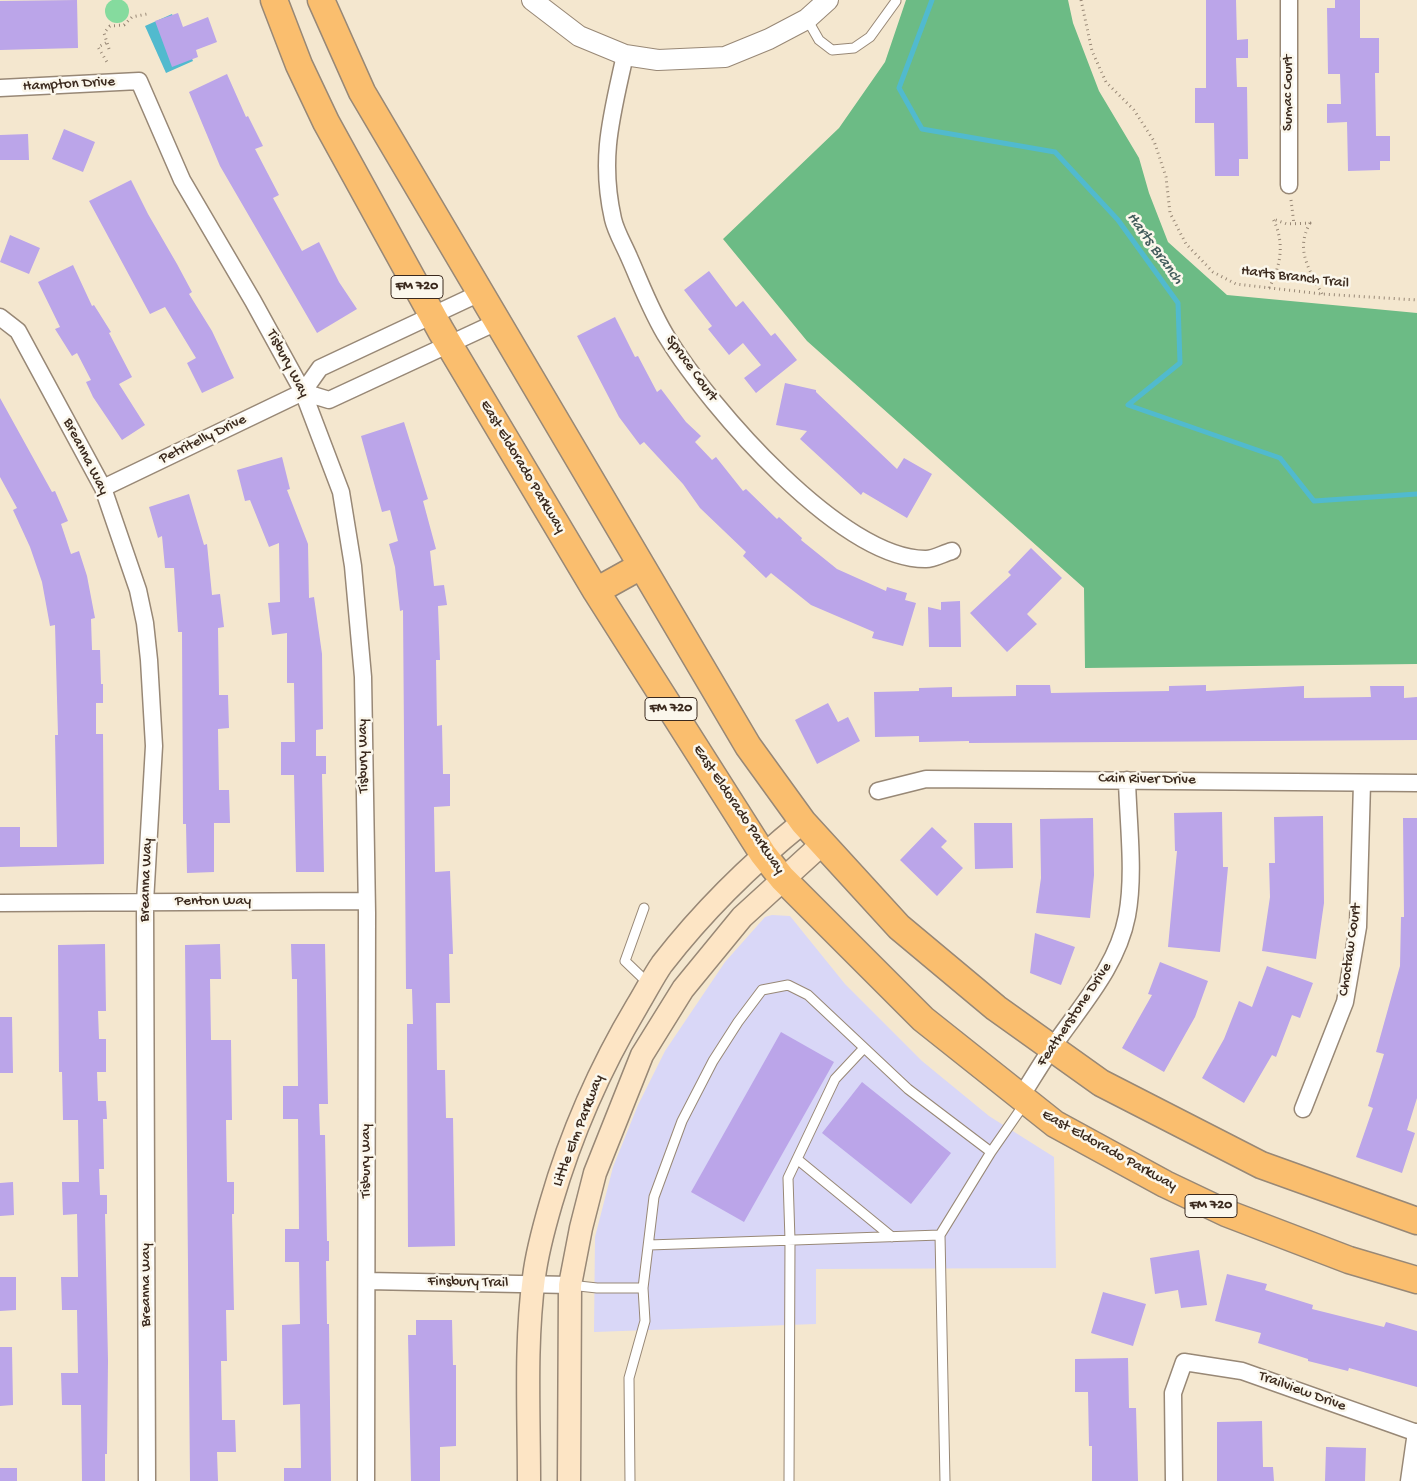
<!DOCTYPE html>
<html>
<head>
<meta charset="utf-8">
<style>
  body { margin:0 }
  canvas { display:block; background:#f4e7cf }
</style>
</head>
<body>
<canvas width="1417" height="1481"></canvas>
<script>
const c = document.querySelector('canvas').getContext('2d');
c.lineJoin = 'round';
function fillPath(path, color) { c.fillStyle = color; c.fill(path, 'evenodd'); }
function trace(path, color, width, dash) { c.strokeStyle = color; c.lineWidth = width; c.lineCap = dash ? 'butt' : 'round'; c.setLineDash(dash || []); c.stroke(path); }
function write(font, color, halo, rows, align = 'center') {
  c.font = font + ' "Gochi Hand",sans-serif'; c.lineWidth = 5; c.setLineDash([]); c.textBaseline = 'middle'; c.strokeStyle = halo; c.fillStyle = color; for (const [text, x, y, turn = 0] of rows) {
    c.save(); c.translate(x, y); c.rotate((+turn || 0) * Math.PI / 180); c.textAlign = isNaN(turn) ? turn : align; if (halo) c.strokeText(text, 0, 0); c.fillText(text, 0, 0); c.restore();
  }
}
fillPath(new Path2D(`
  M 772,915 L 790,916 L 845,984 L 922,1061 L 989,1116 L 1054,1157 L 1056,1268 L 816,1269 L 816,1324 L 594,1332 L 595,1237 L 613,1167 L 638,1105 L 665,1051 L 725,962 L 765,917 Z`), '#d9d7f7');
fillPath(new Path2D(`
  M105 11a12 12 0 1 1 24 0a12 12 0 1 1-24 0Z`), '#85db9e');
fillPath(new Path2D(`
  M 906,0 L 1068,0 L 1073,23 L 1099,91 L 1139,158 L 1149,193 L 1168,242 L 1227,295 L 1417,313 L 1417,664 L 1085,668 L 1084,588 L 807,341 L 723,239 L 839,128 L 885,62 Z`), '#6cbb85');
fillPath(new Path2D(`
  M 172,14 L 193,61 L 166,73 L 145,26 Z`), '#51bace');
trace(new Path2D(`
  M 932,0 L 899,88 L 922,129 L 1055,152 L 1118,220 L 1178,303 L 1180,363 L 1128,405 L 1280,458 L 1314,501 L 1417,494`), '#51bace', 5);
fillPath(new Path2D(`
  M 77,0 L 78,48 L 0,50 L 0,1 Z
  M 1206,0 L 1236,0 L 1237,40 L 1248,39 L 1248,58 L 1236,58 L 1237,87 L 1247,87 L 1248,159 L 1239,159 L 1239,176 L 1215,176 L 1214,123 L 1195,123 L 1195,88 L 1206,88 Z
  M 1335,0 L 1360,0 L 1360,38 L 1379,38 L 1379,73 L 1375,73 L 1376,136 L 1390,136 L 1390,161 L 1380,161 L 1380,170 L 1348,171 L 1347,122 L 1327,123 L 1327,104 L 1341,104 L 1340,74 L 1328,74 L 1327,8 L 1335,8 Z
  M 178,13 L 183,27 L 208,17 L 217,42 L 196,50 L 198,57 L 172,67 L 155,21 Z
  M 227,74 L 246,117 L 248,116 L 263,146 L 255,149 L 279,195 L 273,198 L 302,251 L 319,242 L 339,282 L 357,309 L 317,333 L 220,166 L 189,92 Z
  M 64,129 L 95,142 L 83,172 L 52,159 Z
  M 28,134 L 29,160 L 0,160 L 0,135 Z
  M 131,180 L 148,214 L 177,264 L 192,292 L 189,294 L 212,331 L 234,378 L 202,393 L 187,363 L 196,358 L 165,307 L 150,314 L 89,201 Z
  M 10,235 L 40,248 L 29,274 L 0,262 Z
  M 73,265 L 92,306 L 94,305 L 111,332 L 109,333 L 132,377 L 119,384 L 145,425 L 122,440 L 93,397 L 86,382 L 91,380 L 77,353 L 72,356 L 55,329 L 60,327 L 38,282 Z
  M 709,271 L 736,307 L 743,301 L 771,336 L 775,333 L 797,360 L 756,393 L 744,378 L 761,365 L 743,343 L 729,355 L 708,329 L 712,326 L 684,290 Z
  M 615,317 L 635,357 L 638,356 L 657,392 L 661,389 L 686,422 L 701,436 L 695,442 L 712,460 L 716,457 L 743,491 L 746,489 L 777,519 L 779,517 L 802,538 L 801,540 L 837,569 L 886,591 L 887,587 L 907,593 L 905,600 L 916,603 L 903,646 L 872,638 L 874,632 L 811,605 L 771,573 L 766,578 L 743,556 L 746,552 L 700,508 L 683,484 L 644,442 L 640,445 L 619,417 L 577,336 Z
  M 785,383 L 816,390 L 816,392 L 897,469 L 904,458 L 932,474 L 907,518 L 863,492 L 861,495 L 800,439 L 807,431 L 776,425 Z
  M 0,398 L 52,492 L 55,491 L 68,521 L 61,524 L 71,554 L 79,551 L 87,576 L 95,618 L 91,619 L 92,650 L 100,650 L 101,684 L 103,684 L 103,703 L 96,703 L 96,734 L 103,734 L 104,864 L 0,867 L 0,827 L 20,827 L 20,847 L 57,847 L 55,735 L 58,735 L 55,625 L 50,626 L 42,582 L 30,547 L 13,510 L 17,508 L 0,477 Z
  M 404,422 L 428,499 L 423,501 L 436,549 L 430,551 L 434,586 L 444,585 L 447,605 L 438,606 L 440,660 L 436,660 L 437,726 L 442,725 L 443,774 L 450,774 L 450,806 L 434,807 L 435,872 L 450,871 L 453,954 L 449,954 L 450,1003 L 436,1003 L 437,1070 L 445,1070 L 446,1118 L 453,1118 L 455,1246 L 408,1247 L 407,1024 L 413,1024 L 412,989 L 406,989 L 403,610 L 400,611 L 395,567 L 389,544 L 398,541 L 390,510 L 382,512 L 361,436 Z
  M 282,457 L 290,489 L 287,490 L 308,544 L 309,598 L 314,597 L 322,654 L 323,729 L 316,730 L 316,756 L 326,756 L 326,774 L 322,774 L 324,872 L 296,872 L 294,775 L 281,775 L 281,742 L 295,742 L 294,683 L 287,683 L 287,633 L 272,635 L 268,603 L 280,602 L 279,543 L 269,547 L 250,500 L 245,501 L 237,470 Z
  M 189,494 L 204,545 L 207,544 L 212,595 L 220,594 L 224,627 L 218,628 L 219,695 L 228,695 L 229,728 L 218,729 L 219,790 L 229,790 L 230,823 L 214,823 L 214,872 L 187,873 L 186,824 L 183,824 L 182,632 L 178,632 L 174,568 L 165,568 L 162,536 L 158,538 L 149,507 Z
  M 1031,548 L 1062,578 L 1027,614 L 1037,624 L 1007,652 L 970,613 L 1011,575 L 1008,572 Z
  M 960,601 L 961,647 L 929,647 L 928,607 L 941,610 L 941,602 Z
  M 1016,685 L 1050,685 L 1051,693 L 1169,691 L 1169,686 L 1206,685 L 1206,691 L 1304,686 L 1304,698 L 1371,697 L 1370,686 L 1404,686 L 1404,698 L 1417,697 L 1417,740 L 969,743 L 969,741 L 919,742 L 919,736 L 875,737 L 874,692 L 919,691 L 919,688 L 952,687 L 952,697 L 1016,696 Z
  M 828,703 L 838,722 L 848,717 L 860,741 L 817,764 L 795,720 Z
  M 1222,812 L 1223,867 L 1228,867 L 1220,952 L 1168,947 L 1177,851 L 1175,851 L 1174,813 Z
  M 1323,816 L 1324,903 L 1316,959 L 1262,951 L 1270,897 L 1269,863 L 1275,863 L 1274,817 Z
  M 1093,818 L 1094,875 L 1090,918 L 1036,913 L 1041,878 L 1040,819 Z
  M 1403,818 L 1417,818 L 1417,1098 L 1407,1130 L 1415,1133 L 1402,1173 L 1356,1157 L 1373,1108 L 1368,1106 L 1384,1054 L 1376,1052 L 1400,966 L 1401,917 L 1404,917 Z
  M 974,823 L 1012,823 L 1013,868 L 975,869 Z
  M 932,827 L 947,841 L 941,847 L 963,868 L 937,896 L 900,860 Z
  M 1035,933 L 1075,947 L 1061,985 L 1030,973 Z
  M 105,944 L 106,1011 L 98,1011 L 99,1039 L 106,1039 L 106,1072 L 97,1072 L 98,1101 L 106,1101 L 107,1119 L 103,1119 L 104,1169 L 99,1169 L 100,1195 L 107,1195 L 107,1214 L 105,1214 L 108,1361 L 107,1454 L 105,1454 L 105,1481 L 82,1481 L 81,1405 L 62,1405 L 61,1373 L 78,1373 L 77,1310 L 62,1310 L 61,1277 L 78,1277 L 77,1214 L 63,1215 L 62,1182 L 79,1182 L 78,1120 L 63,1120 L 62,1072 L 59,1072 L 58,945 Z
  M 220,944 L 221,979 L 210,979 L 211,1040 L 231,1040 L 232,1120 L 226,1120 L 227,1182 L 234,1182 L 234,1214 L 232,1214 L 234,1310 L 226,1310 L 227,1361 L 221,1361 L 222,1420 L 235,1420 L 236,1452 L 217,1452 L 218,1481 L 190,1481 L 185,945 Z
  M 291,944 L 325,944 L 328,1104 L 319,1104 L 320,1135 L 325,1135 L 327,1241 L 329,1241 L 329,1261 L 326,1261 L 327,1324 L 329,1324 L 331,1481 L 284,1481 L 284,1468 L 301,1468 L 300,1404 L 283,1405 L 282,1325 L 300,1324 L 299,1262 L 285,1262 L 285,1229 L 299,1229 L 298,1119 L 283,1119 L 283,1086 L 298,1086 L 297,979 L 292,979 Z
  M 1160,962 L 1208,981 L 1195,1017 L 1164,1072 L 1122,1048 L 1152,995 L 1148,994 Z
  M 1267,966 L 1313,983 L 1300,1018 L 1292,1015 L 1276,1057 L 1272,1055 L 1244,1103 L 1202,1078 L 1224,1039 L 1239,1001 L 1252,1007 Z
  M 0,1017 L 12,1017 L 13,1073 L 0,1073 Z
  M 781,1032 L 834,1062 L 744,1222 L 691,1192 Z
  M 862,1082 L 951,1153 L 911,1204 L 822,1133 Z
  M 13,1182 L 14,1215 L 0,1216 L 0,1183 Z
  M 1199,1250 L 1207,1305 L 1181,1308 L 1178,1290 L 1155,1294 L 1150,1258 Z
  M 1227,1274 L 1267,1284 L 1265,1290 L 1313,1305 L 1312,1309 L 1384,1327 L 1386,1322 L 1417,1331 L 1417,1387 L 1349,1368 L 1348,1371 L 1308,1361 L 1308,1359 L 1258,1343 L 1261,1333 L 1215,1321 Z
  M 0,1277 L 16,1277 L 16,1310 L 0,1311 Z
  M 1103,1292 L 1146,1304 L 1133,1346 L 1091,1333 Z
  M 416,1320 L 452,1320 L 453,1365 L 456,1365 L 456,1446 L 440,1447 L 440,1481 L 411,1481 L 408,1335 L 416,1335 Z
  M 0,1347 L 12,1347 L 13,1405 L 0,1406 Z
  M 1128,1358 L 1129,1408 L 1136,1408 L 1138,1481 L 1092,1481 L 1092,1446 L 1089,1446 L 1088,1392 L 1075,1392 L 1075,1359 Z
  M 1262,1421 L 1263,1467 L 1273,1467 L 1274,1481 L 1217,1481 L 1217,1422 Z
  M 1326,1447 L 1366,1448 L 1365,1481 L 1325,1481 Z
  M 0,1468 L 17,1468 L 17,1481 L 0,1481 Z`), '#bba5e9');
const service = new Path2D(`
  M 807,19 L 819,40 L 832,50 L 854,48 L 870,37 L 896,1
  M 644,908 L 625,961 L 650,985
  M 797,1159 L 892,1237
  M 940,1235 L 945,1481
  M 649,1245 L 940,1235 L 991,1152
  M 570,1285 L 597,1288 L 643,1288 L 654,1197 L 682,1121 L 713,1061 L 738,1022 L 762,990 L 788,985 L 808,995 L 908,1089 L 991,1152 L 1025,1103
  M 630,1481 L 629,1378 L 645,1321 L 643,1288
  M 789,1481 L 790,1240 L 788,1178 L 835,1079 L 864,1048`);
const minor = new Path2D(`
  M 625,55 C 612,115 599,157 613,219 C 616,232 624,245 629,257 C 641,284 652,314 668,339 C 710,407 842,560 926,559 C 934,559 944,553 952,551
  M 0,88 L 139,81 L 182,180 L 253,301 L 303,392 L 341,492 L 353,566 L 363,677 L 367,913 L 366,1481
  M 1289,185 L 1289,0
  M 0,317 L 18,331 L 103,488 L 138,590 L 145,623 L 149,660 L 154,746 L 145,902 L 147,1481
  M 303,392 L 329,400 L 497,322
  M 103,488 L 303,392 L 320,368 L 480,293
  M 878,791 L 926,779 L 1417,783
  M 0,903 L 366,901
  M 1020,1098 C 1033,1078 1045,1057 1059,1038 C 1086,1000 1118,963 1127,916 C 1135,874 1128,823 1127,780
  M 1303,1109 L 1345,1002 L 1358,927 L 1362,783
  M 367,1281 L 570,1285
  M 1174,1481 L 1173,1393 L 1184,1362 L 1242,1371 L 1417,1433
  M 1409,1481 L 1416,1432`);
const tertiary = new Path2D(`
  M 532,0 L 579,36 L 625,55 L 658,60 L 725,57 L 769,39 L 807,19 L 828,0`);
const secondary = new Path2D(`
  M 529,1481 C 529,1413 525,1344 534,1277 C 537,1252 544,1227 551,1203 C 571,1134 600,1068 637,1006 C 645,993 653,977 662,964 C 703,911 751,864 803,822
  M 569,1481 L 570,1285 L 581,1228 L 595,1173 L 642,1055 L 683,989 L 742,917 L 822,844`);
const primary = new Path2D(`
  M 274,0 L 299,65 L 326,122 L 441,331 L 596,591 L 763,854 L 782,878 L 923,1019 L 1055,1124 L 1165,1184 L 1226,1213 L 1349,1260 L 1417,1280
  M 321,0 L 362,92 L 748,746 L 803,822 L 899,927 L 996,1008 L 1101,1083 L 1261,1165 L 1417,1221
  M 596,591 L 641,566`);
trace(service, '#988876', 11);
trace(minor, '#988876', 19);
trace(tertiary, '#988876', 22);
trace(secondary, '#988876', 25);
trace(primary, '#988876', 29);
trace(new Path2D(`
  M 1081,0 L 1092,51 L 1106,82 L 1134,110 L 1154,141 L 1166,177 L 1170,213 L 1186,244 L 1213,272 L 1236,284 L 1322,294 L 1417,300
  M 106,43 L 98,47 L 107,62
  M 109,49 L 104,33 L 110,26 L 124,25 L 132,17 L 147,14
  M 1291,200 L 1294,224
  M 1269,288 C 1281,266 1285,242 1273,219 L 1287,224 L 1310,223 C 1295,250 1309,269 1322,294`), '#988876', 3, [1, 4]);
trace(service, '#fff', 9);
trace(minor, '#fff', 16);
trace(tertiary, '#fff', 20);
trace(secondary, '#fde5c5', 22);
trace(primary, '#fabe6e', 26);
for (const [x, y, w] of [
  [417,287,52],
  [671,709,52],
  [1211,1206,52]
]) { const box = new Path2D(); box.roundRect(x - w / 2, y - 11.5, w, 23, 4); c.fillStyle = '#fbf7ec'; c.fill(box); trace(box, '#3b2a1e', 1); }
write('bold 14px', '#3b2a1e', null, [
  ["FM 720",417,287],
  ["FM 720",671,709],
  ["FM 720",1211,1206]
]);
write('15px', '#3b2a1e', '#fbf7ec', [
  ["Hampton Drive",69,85,-3],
  ["Sumac Court",1289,93,-90],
  ["Harts Branch Trail",1295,278,7],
  ["Tisbury Way",287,364,62],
  ["Spruce Court",691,369,54],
  ["Petritelly Drive",203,440,-26],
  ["Breanna Way",85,457,63],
  ["East Eldorado Parkway",522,467,59],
  ["Tisbury Way",364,756,-91],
  ["Cain River Drive",1147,780,1],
  ["East Eldorado Parkway",738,810,56],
  ["Breanna Way",147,880,-88],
  ["Penton Way",213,902],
  ["Choctaw Court",1351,950,-82],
  ["Featherstone Drive",1075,1015,-56],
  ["Little Elm Parkway",579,1131,-69],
  ["East Eldorado Parkway",1109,1151,29],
  ["Tisbury Way",367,1161,-90],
  ["Finsbury Trail",468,1283,1],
  ["Breanna Way",147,1285,-90],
  ["Trailview Drive",1302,1392,20]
]);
write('italic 16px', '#435c5c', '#fbf7ec', [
  ["Harts Branch",1154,249,54]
]);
</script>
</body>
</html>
